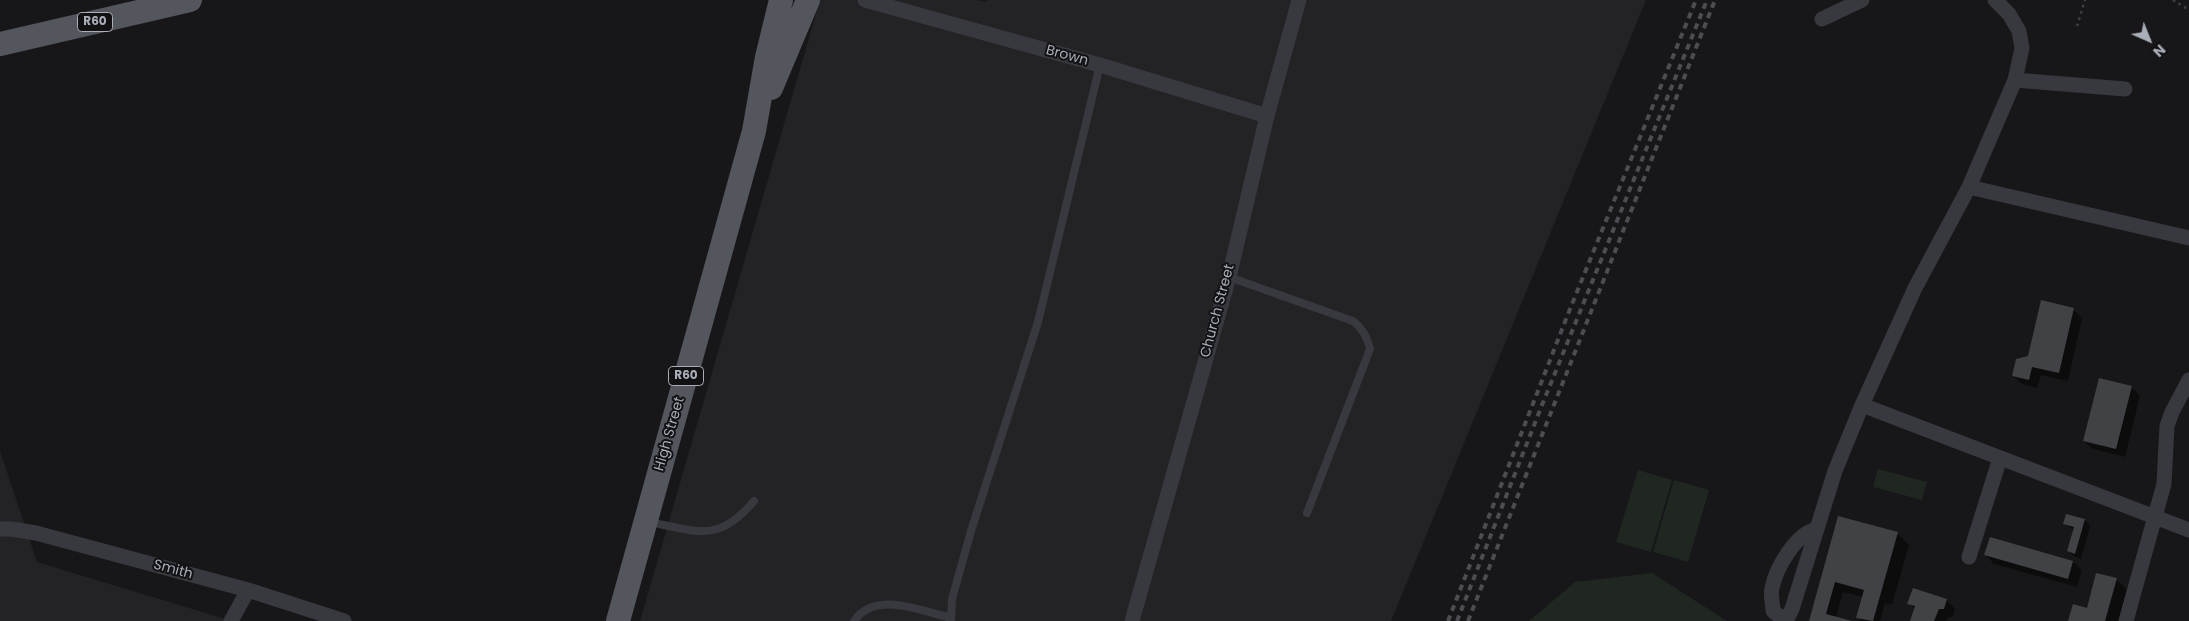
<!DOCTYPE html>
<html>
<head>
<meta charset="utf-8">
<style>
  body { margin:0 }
  #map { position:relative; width:2189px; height:621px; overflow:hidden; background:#171719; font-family:Poppins,sans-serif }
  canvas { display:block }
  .north { position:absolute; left:2124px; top:15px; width:50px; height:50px; -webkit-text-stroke:4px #121214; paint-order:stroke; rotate:136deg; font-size:14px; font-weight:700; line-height:20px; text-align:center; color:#a9aeb9 }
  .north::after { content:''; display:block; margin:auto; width:18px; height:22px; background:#a9aeb9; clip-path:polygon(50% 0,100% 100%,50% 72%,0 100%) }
</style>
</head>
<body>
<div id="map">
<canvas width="2189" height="621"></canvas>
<div class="north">N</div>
</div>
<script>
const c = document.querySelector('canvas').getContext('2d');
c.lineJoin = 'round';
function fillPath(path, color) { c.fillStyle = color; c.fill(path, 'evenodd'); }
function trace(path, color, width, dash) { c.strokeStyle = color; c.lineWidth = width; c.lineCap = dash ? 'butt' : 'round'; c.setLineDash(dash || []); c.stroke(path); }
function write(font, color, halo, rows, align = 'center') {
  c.font = font + ' Poppins,sans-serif'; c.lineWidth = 4; c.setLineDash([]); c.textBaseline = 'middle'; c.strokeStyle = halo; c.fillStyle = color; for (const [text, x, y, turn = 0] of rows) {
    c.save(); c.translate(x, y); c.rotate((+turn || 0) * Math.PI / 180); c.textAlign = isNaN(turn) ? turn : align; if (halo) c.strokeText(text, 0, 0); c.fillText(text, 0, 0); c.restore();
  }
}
fillPath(new Path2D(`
  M 820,0 L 977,0 L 985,2 L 988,0 L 1646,0 L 1391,621 L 640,621 Z
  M 0,451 L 37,562 L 232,621 L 0,621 Z`), '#232326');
fillPath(new Path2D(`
  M 1878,469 L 1927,482 L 1922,500 L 1873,487 Z
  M 1638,470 L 1672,480 L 1651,552 L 1616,542 Z
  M 1674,480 L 1709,490 L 1688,562 L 1653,552 Z
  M 1652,573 L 1727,621 L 1529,621 L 1575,582 Z`), '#1f2720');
fillPath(new Path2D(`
  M 2073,309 L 2082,318 L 2068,381 L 2041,375 L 2037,388 L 2022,384 L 2013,376 Z
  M 2132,387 L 2140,396 L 2125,457 L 2093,449 L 2084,441 Z
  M 2067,515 L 2085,520 L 2090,526 L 2081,559 L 2074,556 L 2068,551 L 2074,530 L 2064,523 Z
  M 1839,518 L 1897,533 L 1909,545 L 1892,605 L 1885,603 L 1880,621 L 1861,621 L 1858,618 L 1864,597 L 1843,592 L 1836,617 L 1850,621 L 1811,621 Z
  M 1986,555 L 2073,562 L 2082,570 L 2077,587 L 1994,564 Z
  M 2116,579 L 2127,590 L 2119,621 L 2070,621 L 2088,609 Z
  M 1947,600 L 1955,609 L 1953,617 L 1948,617 L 1946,621 L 1912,621 L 1915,610 L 1909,603 Z`), '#0007');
fillPath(new Path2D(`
  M 2041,300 L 2074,308 L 2059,373 L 2032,367 L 2029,380 L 2012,376 L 2016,359 L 2028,356 Z
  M 2099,378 L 2132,386 L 2116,449 L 2083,441 Z
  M 2066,514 L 2085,519 L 2075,554 L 2067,551 L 2074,527 L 2063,524 Z
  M 1838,516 L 1898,532 L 1873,621 L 1856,618 L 1864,590 L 1835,582 L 1826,614 L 1852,621 L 1809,621 Z
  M 1990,537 L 2073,561 L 2068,579 L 1984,555 Z
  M 2096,573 L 2117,578 L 2105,621 L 2068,621 L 2073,604 L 2087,608 Z
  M 1913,588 L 1947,599 L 1944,609 L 1939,609 L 1934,621 L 1910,621 L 1915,606 L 1907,604 Z`), '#414246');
trace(new Path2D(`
  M 2173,0 L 2189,10
  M 2077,26 L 2085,0`), '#3e4045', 2.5, [2.5, 4]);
trace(new Path2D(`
  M 1229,277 L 1353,321 C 1363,329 1367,337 1370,349 L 1307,513
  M 649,522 C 697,531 718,544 754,501
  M 854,621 C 876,590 921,611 951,618
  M 951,621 L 952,599 L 971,531 L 1038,322 L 1100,65`), '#38393e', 8);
trace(new Path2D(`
  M 865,0 L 1100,65 L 1267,116
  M 1822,19 L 1862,0
  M 2015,80 L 2125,89
  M 1969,187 L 2189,238
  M 1862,405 L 2189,530
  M 0,529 L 11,529 L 36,533 L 248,590 L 344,621
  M 1969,557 L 2000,458
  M 231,621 L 248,590
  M 1132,621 L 1229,277 L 1267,116 L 1299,0
  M 1785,621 L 1773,611 C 1773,604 1770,595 1772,588 C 1776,568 1796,533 1817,529
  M 1786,621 L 1792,609 L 1835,471 L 1862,405 L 1915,288 L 1969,187 L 2015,80 L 2022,48 L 2019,31 L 2009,14 L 1995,0
  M 2126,621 L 2164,484 L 2167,426 L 2172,412 L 2189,380`), '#38393e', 15);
trace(new Path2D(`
  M 0,44 L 190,0
  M 771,88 L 808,0
  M 618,621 L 754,131 L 767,57 L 781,0`), '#54565d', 24);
trace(new Path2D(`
  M 1448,621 L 1570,309 L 1696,0
  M 1457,621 L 1542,405 L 1707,0
  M 1468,621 L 1715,0`), '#4b4d53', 4, [6, 5]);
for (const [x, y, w] of [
  [95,22,35],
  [686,376,35]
]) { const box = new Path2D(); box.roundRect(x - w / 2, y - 9.5, w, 19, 4); c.fillStyle = '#121214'; c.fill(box); trace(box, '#a9aeb9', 1); }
write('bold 12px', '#a9aeb9', null, [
  ["R60",95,22],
  ["R60",686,376]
]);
write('14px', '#a9aeb9', '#121214', [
  ["Brown",1067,56,15],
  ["Church Street",1218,311,-75],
  ["High Street",670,434,-74],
  ["Smith",173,570,15]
]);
</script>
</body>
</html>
